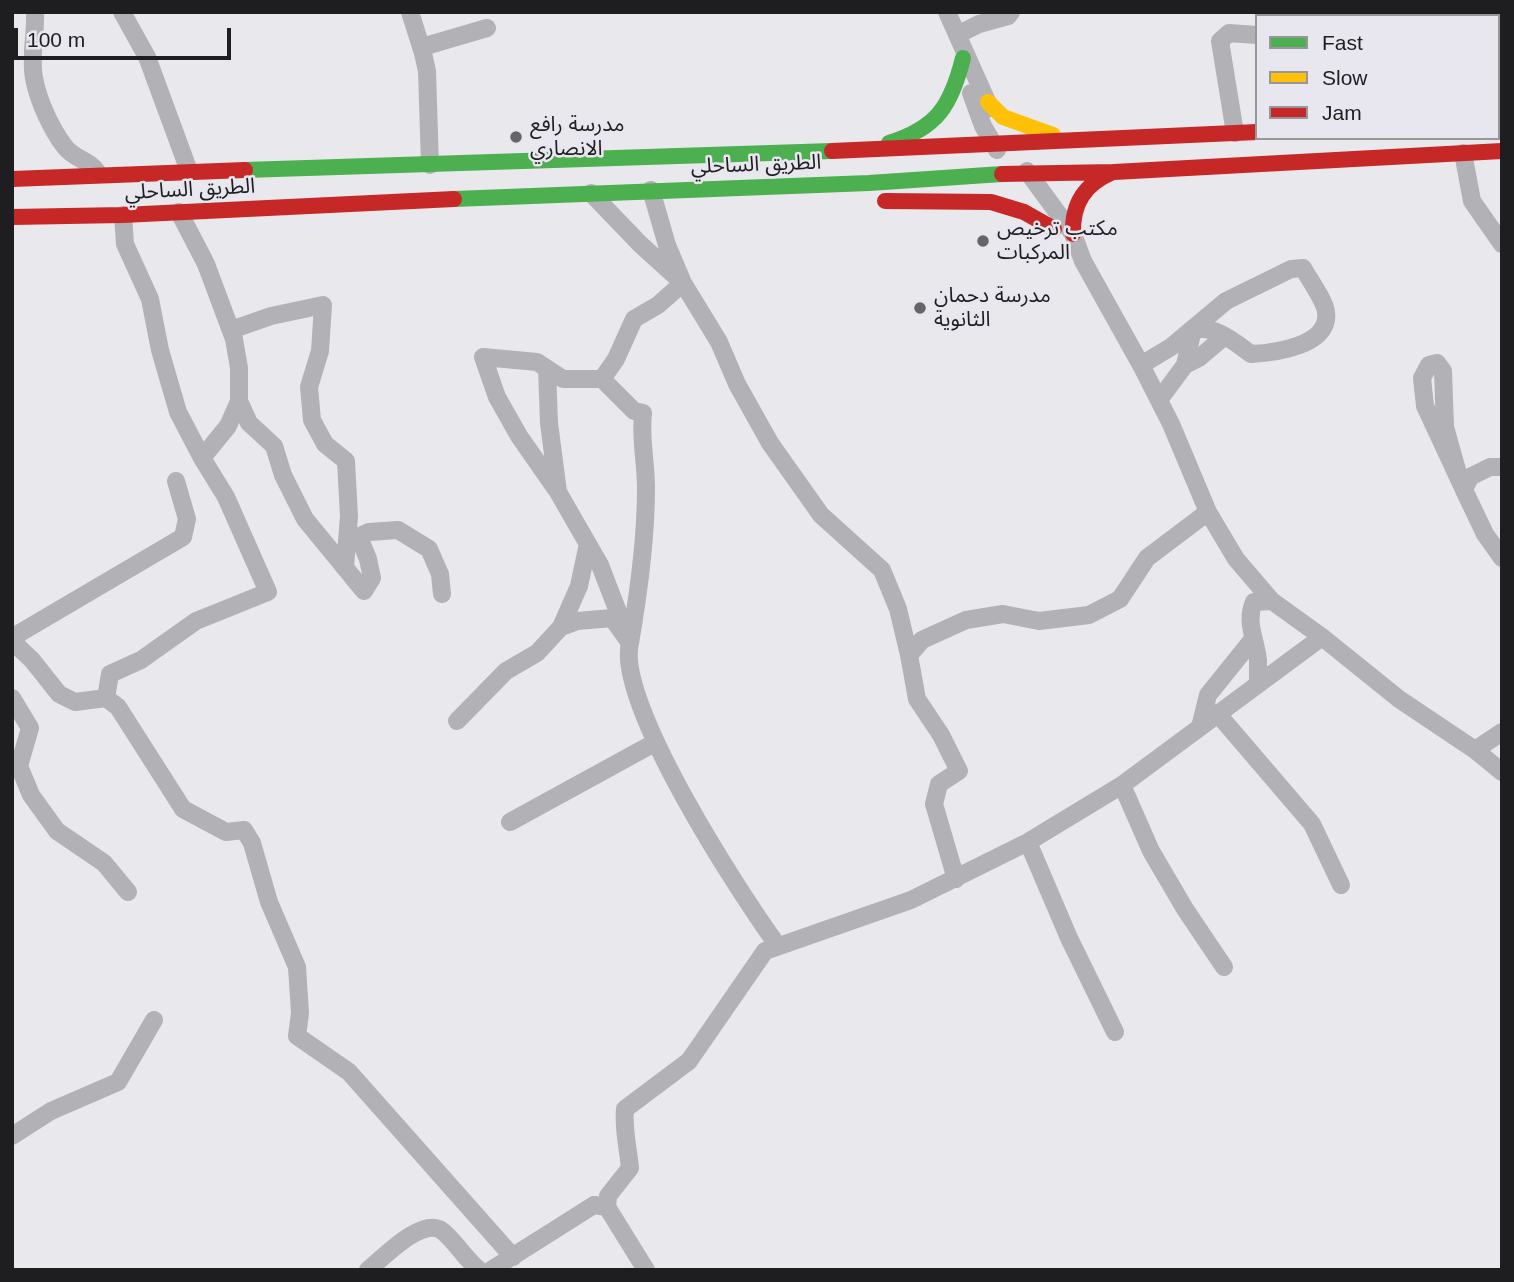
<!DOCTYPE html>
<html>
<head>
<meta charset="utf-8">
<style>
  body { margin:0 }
  #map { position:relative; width:1514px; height:1282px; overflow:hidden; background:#e9e8ec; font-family:Helvetica,sans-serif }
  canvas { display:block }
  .frame { position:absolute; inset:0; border:14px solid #1e1e20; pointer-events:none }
  .legend { position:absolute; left:1255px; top:14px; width:245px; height:126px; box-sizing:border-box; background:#e8e6ee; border:2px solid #97969c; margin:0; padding:9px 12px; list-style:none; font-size:21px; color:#1e1e20 }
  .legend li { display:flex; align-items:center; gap:14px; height:35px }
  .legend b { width:35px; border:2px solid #97969c }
  .scale { position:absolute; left:14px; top:28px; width:217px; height:32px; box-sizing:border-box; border:4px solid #1e1e20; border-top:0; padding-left:9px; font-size:21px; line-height:24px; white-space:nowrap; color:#1e1e20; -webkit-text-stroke:5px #e8e6ee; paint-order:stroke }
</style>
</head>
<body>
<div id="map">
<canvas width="1514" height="1282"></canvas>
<div class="frame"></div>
<ul class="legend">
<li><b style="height:9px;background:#4caf50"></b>Fast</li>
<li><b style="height:9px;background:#ffc107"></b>Slow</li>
<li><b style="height:9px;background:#c62828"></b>Jam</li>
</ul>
<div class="scale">100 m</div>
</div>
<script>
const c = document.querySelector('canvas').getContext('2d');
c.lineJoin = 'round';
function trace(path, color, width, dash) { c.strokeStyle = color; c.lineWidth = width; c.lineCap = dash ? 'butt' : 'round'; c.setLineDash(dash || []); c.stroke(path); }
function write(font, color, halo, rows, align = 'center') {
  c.font = font + ' Helvetica,"Noto Sans Arabic",sans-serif'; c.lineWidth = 5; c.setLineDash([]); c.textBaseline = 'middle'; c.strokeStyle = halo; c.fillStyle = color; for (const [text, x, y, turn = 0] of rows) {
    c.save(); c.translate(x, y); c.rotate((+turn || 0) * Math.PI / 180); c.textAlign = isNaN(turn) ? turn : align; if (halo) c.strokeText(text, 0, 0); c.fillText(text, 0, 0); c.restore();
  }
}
trace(new Path2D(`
  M 35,12 C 36,34 30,57 34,78 C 38,100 51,129 65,147 C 74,159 90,160 98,173
  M 122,12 L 147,57 L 189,171
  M 410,12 L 423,53 L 427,71 L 430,165
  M 947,12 L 990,108
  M 1483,16 L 1484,12
  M 957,35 L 979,24 L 1008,16 L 1011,12
  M 422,47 L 487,28
  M 971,93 L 983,126 L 997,150
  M 1235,133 L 1220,41 L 1229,33 L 1257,35
  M 1463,153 L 1472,201 L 1502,244
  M 1027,171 L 1073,234 L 1083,261 L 1141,365 L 1171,424 L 1208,512 L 1236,559 L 1272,601 L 1322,637 L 1399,699 L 1475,750 L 1502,772
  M 651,190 L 667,245 L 683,283 L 719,342 L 737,384 L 770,443 L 821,515 L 882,570 L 898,609 L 909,655
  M 179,212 L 206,264 L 234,339 L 239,368 L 239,401 L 249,423 L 274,446 L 283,475 L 305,519 L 364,591 L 372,578 L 368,559 L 359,537
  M 123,215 L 125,244 L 150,299 L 160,350 L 178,412 L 202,458
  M 231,330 L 271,316 L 323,305 L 320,351 L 309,387 L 312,420 L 325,444 L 346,461 L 349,516 L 345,567
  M 1141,365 L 1171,347 L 1226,301 L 1291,269 L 1303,268 C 1309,279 1325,301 1326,312 C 1331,346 1273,353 1251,354 C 1233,341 1216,326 1193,329 L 1185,365 L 1159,400
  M 1185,365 L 1199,358 L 1225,336
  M 547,369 L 549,423 L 558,492 L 600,565 L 630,643 C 639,591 646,540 646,488 C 646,462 640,438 643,413 L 634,411 L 602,379 L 616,359 L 634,319 L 658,305 L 683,283 L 640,244 L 591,193
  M 1502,467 L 1490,467 L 1470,477 L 1464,490 L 1485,534 L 1502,558
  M 1459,477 L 1445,427 L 1443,371 L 1437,363 L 1429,365 L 1422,378 L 1425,406 L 1464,490
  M 556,489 L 519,436 L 497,397 L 483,357 L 537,362 L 563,379 L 602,379
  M 350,541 L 369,532 L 398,530 L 429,549 L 440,574 L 442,594
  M 561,627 L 577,621 L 612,618 L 630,643 C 615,702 740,894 778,946
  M 15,644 L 18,634 L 183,537 L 187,519 L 176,481
  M 12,646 L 15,644 L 32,660 L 59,694 L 75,702 L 106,698 L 118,707 L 183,809 L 226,832 L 244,830 L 252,843 L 269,902 L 297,967 L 300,1013 L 297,1036 L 349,1072 L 513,1257
  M 1258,683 C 1258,676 1258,668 1258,660 C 1256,640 1245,622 1254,602 L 1272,601
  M 12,698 L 30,728 L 19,766 L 31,795 L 57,831 L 104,863 L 128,892
  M 106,698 L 110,674 L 141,660 L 196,621 L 268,592 L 226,497 L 202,458 L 228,426 L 239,401
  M 1217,713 L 1312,824 L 1341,885
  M 457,721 L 506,671 L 537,653 L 561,627 L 579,586 L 588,544
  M 1200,727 L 1208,695 L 1253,639
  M 1475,750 L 1502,732
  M 1122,785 L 1151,851 L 1185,909 L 1224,967
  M 510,822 L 656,742
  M 1028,842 L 1069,938 L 1115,1032
  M 956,879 L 934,804 L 939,784 L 959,771 L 941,735 L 917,699 L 909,655 L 922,640 L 966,620 L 1003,614 L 1039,621 L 1089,615 L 1120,599 L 1147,558 L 1208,512
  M 12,1136 L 51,1111 L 118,1082 L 154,1020
  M 368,1270 C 384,1257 421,1218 441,1230 C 453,1238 466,1260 479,1270
  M 491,1270 L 594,1205 L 607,1207
  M 646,1270 L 607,1207 L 608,1196 L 630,1168 C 628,1147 623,1129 625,1109 L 689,1061 L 765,951 L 911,900 L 1028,842 L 1122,785 L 1322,637`), '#b2b1b6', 18);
trace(new Path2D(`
  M 889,143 C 937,128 951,106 963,58
  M 245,170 L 832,151
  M 454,199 L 869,183 L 1002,174`), '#4caf50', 16);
trace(new Path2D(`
  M 988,102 L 1003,117 L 1053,135
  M 1498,117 L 1502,117`), '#ffc107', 16);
trace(new Path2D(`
  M 832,151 L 1257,132
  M 1002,174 L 1114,172 L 1502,151
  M 12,179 L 245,170
  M 885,201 L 991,202 L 1024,212 L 1054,229
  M 12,217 L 123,215 L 454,199
  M 1073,234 C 1072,203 1085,184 1113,172`), '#c62828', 16);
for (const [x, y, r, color] of [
  [516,137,7,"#656567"],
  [983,241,7,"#656567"],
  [920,308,7,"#656567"]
]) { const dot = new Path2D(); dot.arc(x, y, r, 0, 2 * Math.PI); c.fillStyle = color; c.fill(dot); trace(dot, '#e8e6ee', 2.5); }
write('21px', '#1e1e20', '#e8e6ee', [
  ["مدرسة رافع",530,125],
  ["الانصاري",530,149],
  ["مكتب ترخيص",997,229],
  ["المركبات",997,253],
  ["مدرسة دحمان",934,296],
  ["الثانوية",934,320]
], 'left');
write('21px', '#1e1e20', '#e8e6ee', [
  ["الطريق الساحلي",756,165,-2],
  ["الطريق الساحلي",190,190,-3]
]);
</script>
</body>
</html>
